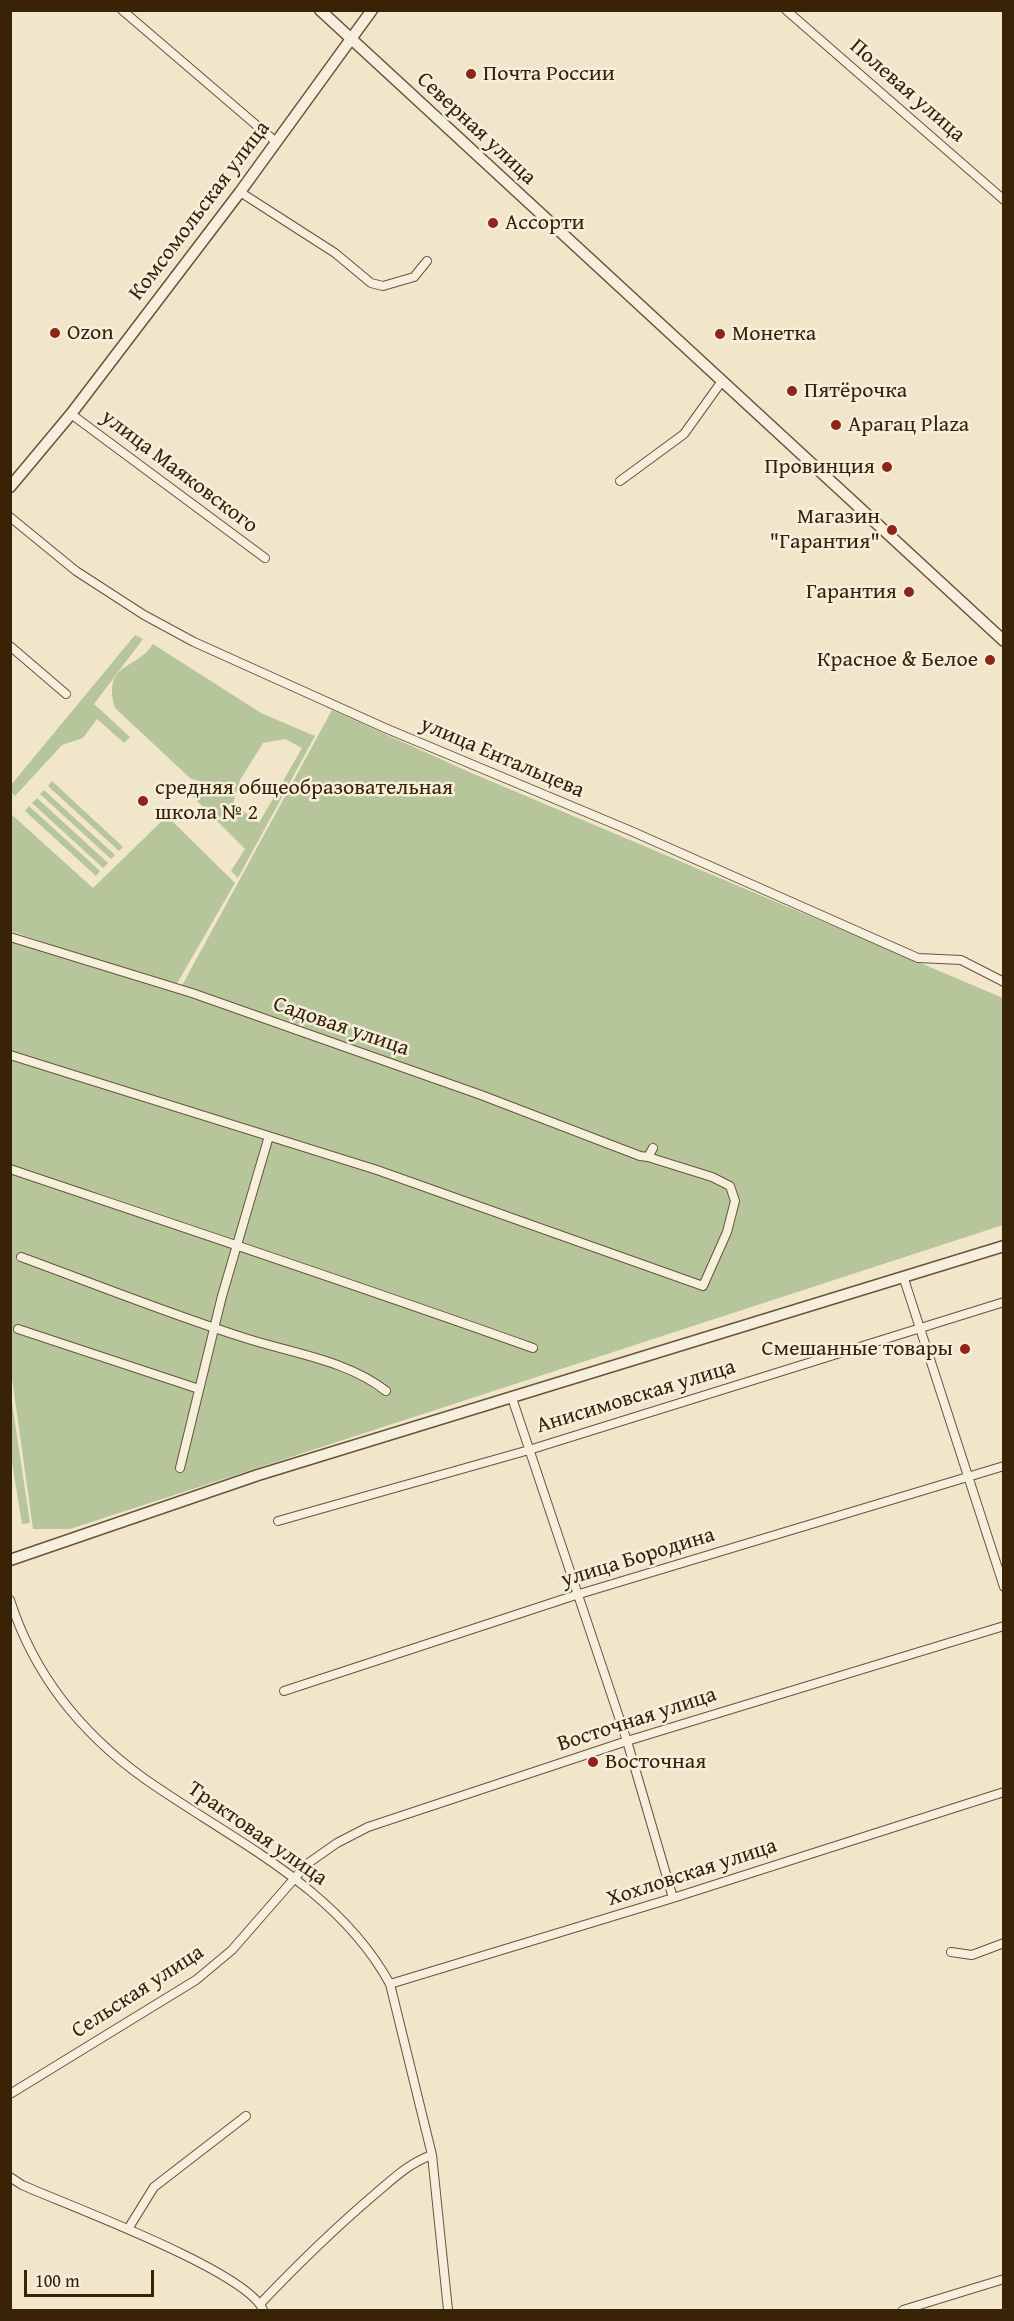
<!DOCTYPE html>
<html>
<head>
<meta charset="utf-8">
<style>
  body { margin:0 }
  #map { position:relative; width:1014px; height:2321px; overflow:hidden; background:#f1e6ca; font-family:"Gentium Book Plus",serif }
  canvas { display:block }
  .frame { position:absolute; inset:0; border:12px solid #392307; pointer-events:none }
  .scale { position:absolute; left:24px; top:2270px; width:130px; height:27px; box-sizing:border-box; border:3px solid #392307; border-top:0; padding-left:8px; font-size:18px; line-height:21px; white-space:nowrap; color:#392307; -webkit-text-stroke:4px #f6efdd; paint-order:stroke }
</style>
</head>
<body>
<div id="map">
<canvas width="1014" height="2321"></canvas>
<div class="frame"></div>
<div class="scale">100 m</div>
</div>
<script>
const c = document.querySelector('canvas').getContext('2d');
c.lineJoin = 'round';
function fillPath(path, color) { c.fillStyle = color; c.fill(path, 'evenodd'); }
function trace(path, color, width, dash) { c.strokeStyle = color; c.lineWidth = width; c.lineCap = dash ? 'butt' : 'round'; c.setLineDash(dash || []); c.stroke(path); }
function write(font, color, halo, rows, align = 'center') {
  c.font = font + ' "Gentium Book Plus",serif'; c.lineWidth = 5; c.setLineDash([]); c.textBaseline = 'middle'; c.strokeStyle = halo; c.fillStyle = color; for (const [text, x, y, turn = 0] of rows) {
    c.save(); c.translate(x, y); c.rotate((+turn || 0) * Math.PI / 180); c.textAlign = isNaN(turn) ? turn : align; if (halo) c.strokeText(text, 0, 0); c.fillText(text, 0, 0); c.restore();
  }
}
fillPath(new Path2D(`
  M 135,635 L 143,639 L 94,704 L 130,737 L 124,743 L 97,719 L 83,738 L 62,745 L 15,796 L 11,792 L 11,785 Z
  M 153,644 L 261,713 L 315,736 L 238,878 L 231,871 L 245,849 L 190,794 L 208,783 L 191,779 L 115,708 C 102,662 137,670 153,644 ZM 285,739 L 302,748 L 259,823 L 233,804 L 240,780 L 263,743 Z
  M 332,710 L 467,771 L 1003,998 L 1003,1225 L 70,1529 L 33,1529 L 11,1371 L 10,934 L 179,991 Z
  M 52,781 L 123,847 L 119,851 L 48,786 Z
  M 44,790 L 115,855 L 111,859 L 40,794 Z
  M 37,798 L 108,863 L 103,868 L 32,803 Z
  M 29,806 L 100,871 L 96,876 L 25,811 Z
  M 11,814 L 93,888 L 167,816 L 235,883 L 175,987 L 11,931 Z
  M 11,1396 L 30,1523 L 22,1524 L 11,1456 Z`), '#b6c69a');
const minor = new Path2D(`
  M 122,10 L 276,142
  M 786,10 L 1004,200
  M 240,192 L 335,253 L 371,283 L 383,286 L 414,277 L 427,261
  M 71,414 L 265,558
  M 620,481 L 684,434 L 722,381
  M 10,517 L 76,571 L 144,615 L 194,642 L 385,728 L 631,831 L 918,958 L 961,960 L 1004,982
  M 10,646 L 66,694
  M 10,937 L 192,993 L 481,1095 L 640,1156 L 648,1157 L 653,1148
  M 10,1055 L 377,1170 L 703,1286 L 727,1232 L 735,1201 L 730,1186 L 712,1177 L 648,1157
  M 10,1169 C 185,1228 360,1286 533,1348
  M 21,1257 C 95,1284 169,1314 245,1338 C 291,1353 347,1360 386,1391
  M 904,1279 L 1004,1587
  M 18,1329 L 199,1389
  M 512,1398 L 627,1741 L 673,1898
  M 180,1468 L 222,1296 L 269,1136
  M 278,1521 L 529,1450 L 1004,1302
  M 10,1600 C 34,1675 82,1734 145,1779 C 232,1840 337,1887 390,1984 L 432,2155 L 448,2310
  M 284,1691 L 576,1595 L 1004,1466
  M 951,1952 L 972,1955 L 1004,1943
  M 390,1984 L 673,1898 L 1004,1792
  M 10,2094 L 196,1980 L 232,1950 L 307,1864 L 337,1843 L 368,1827 L 627,1741 L 1004,1626
  M 10,2177 L 22,2185 C 67,2205 247,2271 263,2310
  M 128,2229 L 154,2187 L 246,2116
  M 260,2304 C 297,2265 334,2229 375,2194 C 393,2179 409,2163 432,2155
  M 903,2310 L 1004,2279`);
const tertiary = new Path2D(`
  M 320,10 L 1004,641
  M 10,487 L 71,414 L 240,192 L 372,10
  M 10,1560 L 258,1475 L 1004,1246`);
trace(minor, '#675438', 10);
trace(tertiary, '#675438', 13);
trace(minor, '#f6efdd', 8);
trace(tertiary, '#f6efdd', 10);
for (const [x, y, r, color] of [
  [471,74,6,"#8f2418"],
  [493,223,6,"#8f2418"],
  [55,333,6,"#8f2418"],
  [720,334,6,"#8f2418"],
  [792,391,6,"#8f2418"],
  [836,425,6,"#8f2418"],
  [887,467,6,"#8f2418"],
  [892,530,6,"#8f2418"],
  [909,592,6,"#8f2418"],
  [990,660,6,"#8f2418"],
  [143,801,6,"#8f2418"],
  [965,1349,6,"#8f2418"],
  [593,1762,6,"#8f2418"]
]) { const dot = new Path2D(); dot.arc(x, y, r, 0, 2 * Math.PI); c.fillStyle = color; c.fill(dot); trace(dot, '#f6efdd', 2); }
write('22px', '#392307', '#f6efdd', [
  ["Почта России",483,74],
  ["Ассорти",505,223],
  ["Ozon",67,333],
  ["Монетка",732,334],
  ["Пятёрочка",804,391],
  ["Арагац Plaza",848,425],
  ["Провинция",875,467,"right"],
  ["Магазин",880,517,"right"],
  ["\"Гарантия\"",880,542,"right"],
  ["Гарантия",897,592,"right"],
  ["Красное & Белое",978,660,"right"],
  ["средняя общеобразовательная",155,788],
  ["школа № 2",155,813],
  ["Смешанные товары",953,1349,"right"],
  ["Восточная",605,1762]
], 'left');
write('22px', '#392307', '#f6efdd', [
  ["Полевая улица",907,91,41],
  ["Северная улица",476,129,43],
  ["Комсомольская улица",200,211,-53],
  ["улица Маяковского",179,472,37],
  ["улица Ентальцева",502,758,23],
  ["Садовая улица",341,1027,19],
  ["Анисимовская улица",636,1397,-17],
  ["улица Бородина",638,1558,-17],
  ["Восточная улица",637,1720,-18],
  ["Трактовая улица",257,1834,35],
  ["Хохловская улица",692,1873,-18],
  ["Сельская улица",138,1992,-33]
]);
</script>
</body>
</html>
